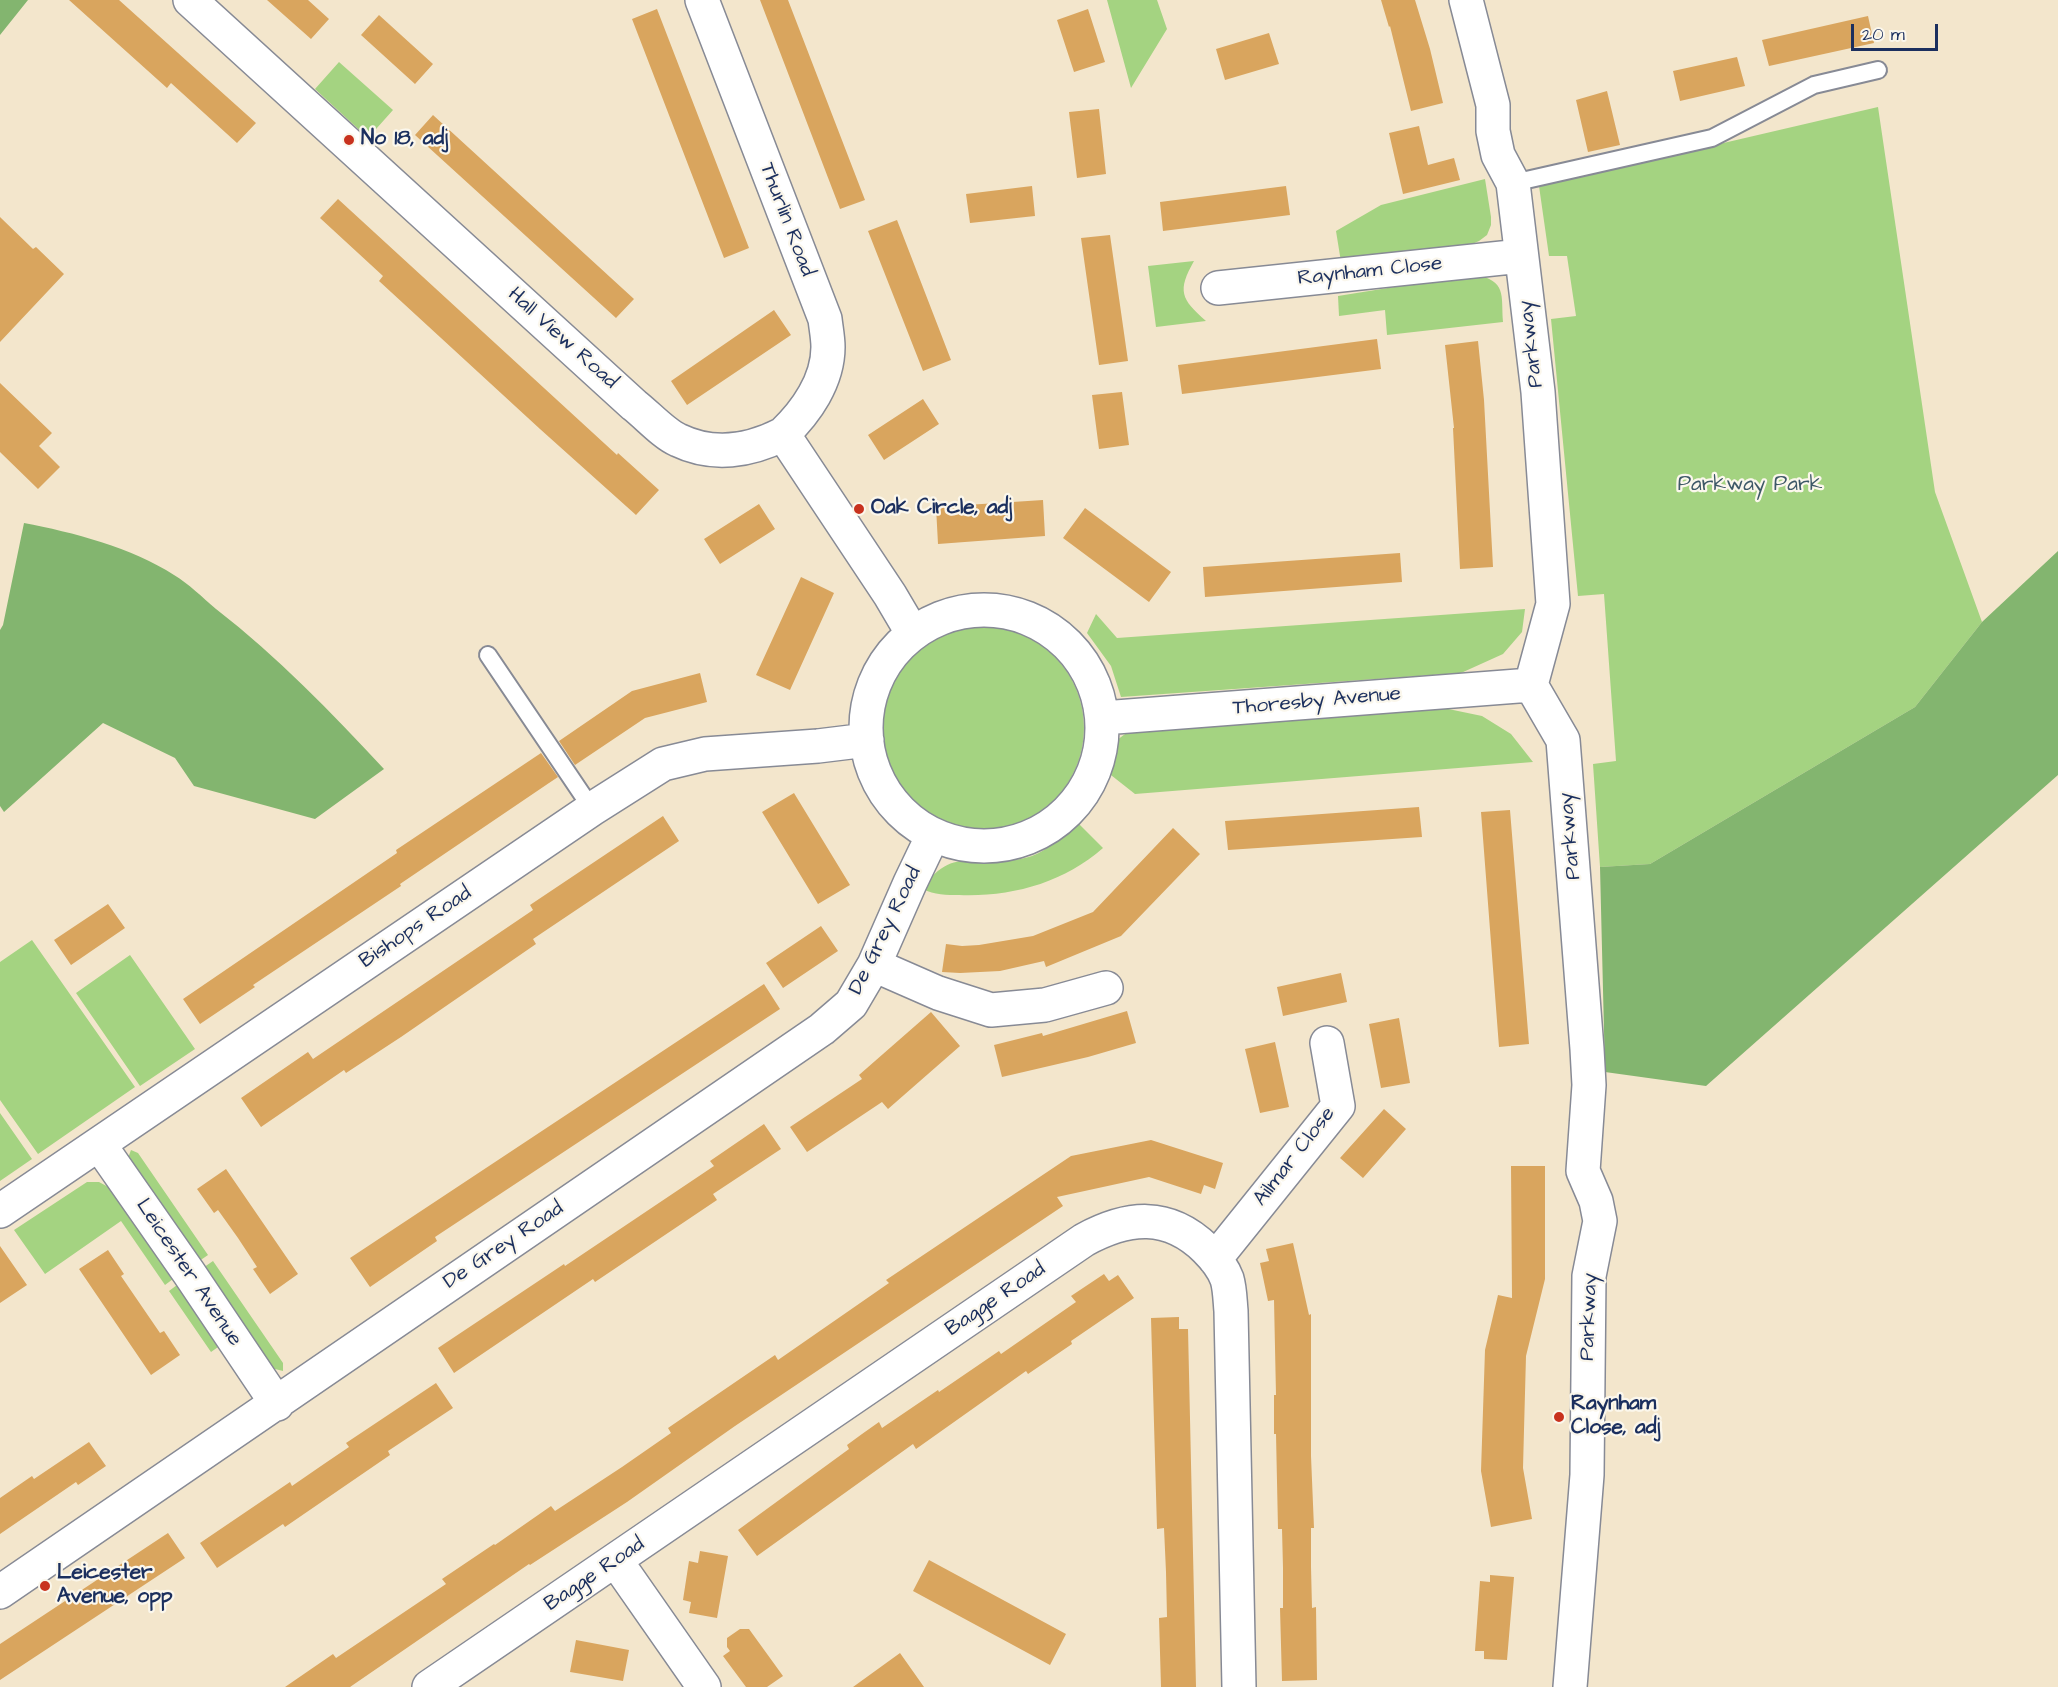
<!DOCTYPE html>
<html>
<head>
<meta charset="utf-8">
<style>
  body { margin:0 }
  #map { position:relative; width:2058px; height:1687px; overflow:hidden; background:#f3e6cc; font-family:"Architects Daughter",sans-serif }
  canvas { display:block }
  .scale { position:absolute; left:1851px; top:24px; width:87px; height:27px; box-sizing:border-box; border:3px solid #1b2f5e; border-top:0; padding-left:8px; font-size:18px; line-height:21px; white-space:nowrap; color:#1b2f5e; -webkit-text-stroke:4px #fbf7ec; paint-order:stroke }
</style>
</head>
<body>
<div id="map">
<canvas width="2058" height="1687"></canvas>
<div class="scale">20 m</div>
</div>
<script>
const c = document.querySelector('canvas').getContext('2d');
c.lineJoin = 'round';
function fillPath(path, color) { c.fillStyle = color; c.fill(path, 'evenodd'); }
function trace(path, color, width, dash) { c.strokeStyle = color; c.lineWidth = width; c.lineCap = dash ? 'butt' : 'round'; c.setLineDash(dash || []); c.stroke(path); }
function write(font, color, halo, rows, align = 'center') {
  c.font = font + ' "Architects Daughter",sans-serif'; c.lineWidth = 4.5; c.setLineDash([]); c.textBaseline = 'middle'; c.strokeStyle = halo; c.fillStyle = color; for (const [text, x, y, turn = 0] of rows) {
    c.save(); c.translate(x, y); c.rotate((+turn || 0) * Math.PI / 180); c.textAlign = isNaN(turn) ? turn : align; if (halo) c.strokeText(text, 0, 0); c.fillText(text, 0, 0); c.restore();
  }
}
fillPath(new Path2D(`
  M 1107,0 L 1157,0 L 1167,29 L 1131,88 Z
  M 339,62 L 393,110 L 368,138 L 315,89 Z
  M 1878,107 L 1935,492 L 1982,622 L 1915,707 L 1650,864 L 1600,867 L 1593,764 L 1616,761 L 1604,594 L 1578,596 L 1551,319 L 1576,316 L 1567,256 L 1549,256 L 1539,186 Z
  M 1485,179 L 1491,217 L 1491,225 L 1487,235 L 1479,241 L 1465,247 L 1442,248 L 1341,262 L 1336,231 L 1381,205 Z
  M 1194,261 C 1177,291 1181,299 1206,321 L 1156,327 L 1148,266 Z
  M 1475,274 C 1507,282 1501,294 1503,322 L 1387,335 L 1385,310 L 1339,316 L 1338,296 Z
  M 1525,609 L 1522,632 L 1503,654 L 1461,673 L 1121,697 L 1111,666 L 1087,633 L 1096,614 L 1117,638 Z
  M880 728a102 102 0 1 1 204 0a102 102 0 1 1-204 0Z
  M 1434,706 L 1482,716 L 1511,734 L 1533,762 L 1135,794 L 1102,768 C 1110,745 1115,739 1137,727 Z
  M 1077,822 L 1103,848 C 1063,883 1012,897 959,895 C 947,895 934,895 923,889 C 952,841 988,871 1032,856 C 1049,850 1065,834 1077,822 Z
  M 32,940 L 135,1087 L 38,1154 L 0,1100 L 0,962 Z
  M 130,955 L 195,1049 L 140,1086 L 76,993 Z
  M 0,1113 L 32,1159 L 0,1181 Z
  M 131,1150 L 138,1153 L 208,1255 L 192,1266 L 128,1158 Z
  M 87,1182 L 99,1182 L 112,1189 L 181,1273 L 165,1285 L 121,1221 L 45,1274 L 14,1230 Z
  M 213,1261 L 283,1363 L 283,1371 L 267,1367 L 197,1272 Z
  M 185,1279 L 228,1340 L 211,1352 L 169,1291 Z`), '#a4d381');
fillPath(new Path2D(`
  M 0,0 L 28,0 L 0,35 Z
  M 24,523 C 72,532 133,548 174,575 C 189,584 202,597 216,609 C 278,657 331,712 384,769 L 315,819 L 194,786 L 175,758 L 103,723 L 4,812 L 0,806 L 0,630 L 3,625 Z
  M 2058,551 L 2058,775 L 1706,1086 L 1605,1072 L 1600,867 L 1650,864 L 1915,707 L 1982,622 Z`), '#83b56f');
fillPath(new Path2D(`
  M 69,0 L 119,0 L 256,123 L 237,143 L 171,83 L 167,88 Z
  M 267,0 L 308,0 L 329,19 L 311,39 Z
  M 760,0 L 788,0 L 865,200 L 840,209 Z
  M 1381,0 L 1415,0 L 1430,49 L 1443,103 L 1411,111 L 1390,26 L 1389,27 Z
  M 657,9 L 749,248 L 724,258 L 632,19 Z
  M 1088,9 L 1105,62 L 1074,72 L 1057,20 Z
  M 379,15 L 433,64 L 415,84 L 361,35 Z
  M 1868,16 L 1874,43 L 1769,66 L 1762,40 Z
  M 1269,33 L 1279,64 L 1225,80 L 1216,49 Z
  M 1737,57 L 1745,86 L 1680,101 L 1673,71 Z
  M 1607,91 L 1620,145 L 1588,152 L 1576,100 Z
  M 1099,109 L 1106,174 L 1077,178 L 1069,112 Z
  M 433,115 L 634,299 L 616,318 L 415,135 Z
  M 1419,126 L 1428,165 L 1454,158 L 1460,180 L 1403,194 L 1389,133 Z
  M 1032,186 L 1035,216 L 970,223 L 966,194 Z
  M 1286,186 L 1290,215 L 1163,231 L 1160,202 Z
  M 338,199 L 617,455 L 618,453 L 659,490 L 636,515 L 540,429 L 379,281 L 383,276 L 320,218 Z
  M 0,217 L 33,249 L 36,247 L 64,274 L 0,342 Z
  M 897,220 L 951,360 L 923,371 L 868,231 Z
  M 1110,235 L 1128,361 L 1099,365 L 1081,238 Z
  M 774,310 L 791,335 L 687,405 L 671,381 Z
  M 1377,339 L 1381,369 L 1182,394 L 1178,365 Z
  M 1478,341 L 1484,400 L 1493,567 L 1460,569 L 1453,428 L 1454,428 L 1445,345 Z
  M 0,383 L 52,433 L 39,446 L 60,467 L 38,489 L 0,452 Z
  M 1122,392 L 1129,445 L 1099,449 L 1092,395 Z
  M 923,399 L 939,424 L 884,460 L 868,435 Z
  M 1043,500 L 1045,536 L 938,544 L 936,507 Z
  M 759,504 L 775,529 L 720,564 L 704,539 Z
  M 1085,508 L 1171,572 L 1149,602 L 1063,538 Z
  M 1400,553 L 1402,582 L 1205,597 L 1203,567 Z
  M 801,577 L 834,593 L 790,690 L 756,675 Z
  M 700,673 L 707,702 L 645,718 L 575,765 L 559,741 L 632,691 Z
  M 541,753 L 558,777 L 549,783 L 400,884 L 401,886 L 253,985 L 255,987 L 200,1024 L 183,999 L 397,853 L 396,850 Z
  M 794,793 L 850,885 L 818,904 L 762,812 Z
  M 1419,807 L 1422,837 L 1228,850 L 1225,821 Z
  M 1510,810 L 1529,1044 L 1499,1047 L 1481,812 Z
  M 663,816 L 679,841 L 533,939 L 536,944 L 401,1037 L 346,1073 L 344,1070 L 261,1127 L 241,1098 L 308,1052 L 313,1059 L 533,910 L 530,905 Z
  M 1173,828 L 1200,854 L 1121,936 L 1046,967 L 1044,961 L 1000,971 L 960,973 L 942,972 L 946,944 L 962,946 L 979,945 L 1033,936 L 1093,912 Z
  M 108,904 L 125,928 L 71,965 L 54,940 Z
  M 821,926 L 838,951 L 783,988 L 766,963 Z
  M 1341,973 L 1347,1002 L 1283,1016 L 1277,987 Z
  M 764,984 L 780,1009 L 435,1237 L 437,1241 L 370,1287 L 350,1258 Z
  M 1127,1011 L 1136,1043 L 1088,1057 L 1002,1077 L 994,1045 L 1042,1033 L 1043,1036 Z
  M 931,1012 L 960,1046 L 888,1109 L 882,1102 L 807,1152 L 790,1127 L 862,1079 L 859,1075 Z
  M 1399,1018 L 1410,1083 L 1381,1088 L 1369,1024 Z
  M 1275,1042 L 1289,1107 L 1260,1113 L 1245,1049 Z
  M 1384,1109 L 1406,1129 L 1363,1178 L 1340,1158 Z
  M 764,1124 L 781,1149 L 713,1194 L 717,1200 L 595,1282 L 593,1279 L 454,1373 L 438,1348 L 564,1264 L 565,1266 L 714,1166 L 710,1161 Z
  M 1151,1140 L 1223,1163 L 1215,1189 L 1204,1185 L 1201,1194 L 1149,1177 L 1057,1197 L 1063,1206 L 735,1426 L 627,1502 L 530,1565 L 529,1564 L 350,1687 L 285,1687 L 333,1654 L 336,1658 L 446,1584 L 442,1579 L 494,1544 L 495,1545 L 551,1506 L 555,1511 L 622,1467 L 671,1433 L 668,1428 L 775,1355 L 778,1360 L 889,1283 L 886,1280 L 1071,1156 Z
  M 1511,1166 L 1545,1166 L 1545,1279 L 1526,1356 L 1524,1430 L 1523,1468 L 1532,1519 L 1491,1527 L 1481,1471 L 1485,1350 L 1498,1295 L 1512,1298 Z
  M 226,1169 L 298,1274 L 270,1294 L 253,1269 L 257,1267 L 238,1238 L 218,1210 L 214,1213 L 197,1189 Z
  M 1293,1243 L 1309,1315 L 1311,1314 L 1311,1456 L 1314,1528 L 1311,1528 L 1311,1567 L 1312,1608 L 1316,1607 L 1317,1680 L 1282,1681 L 1280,1608 L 1283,1608 L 1283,1568 L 1282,1529 L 1278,1529 L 1276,1434 L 1274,1434 L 1274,1395 L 1276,1395 L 1274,1300 L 1268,1301 L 1260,1263 L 1269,1261 L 1266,1249 Z
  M 0,1246 L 27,1285 L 0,1303 Z
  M 108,1250 L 124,1274 L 121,1276 L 160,1333 L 164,1331 L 180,1355 L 151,1375 L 79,1269 Z
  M 1104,1274 L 1109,1281 L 1118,1275 L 1134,1298 L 1071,1341 L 1072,1344 L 1028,1374 L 1026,1371 L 916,1449 L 913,1444 L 757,1556 L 738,1530 L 849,1449 L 847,1445 L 862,1434 L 879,1422 L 882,1428 L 938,1390 L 939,1392 L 999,1351 L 1001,1354 L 1076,1302 L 1071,1296 Z
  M 1179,1317 L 1179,1329 L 1188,1329 L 1196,1687 L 1161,1687 L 1159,1618 L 1167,1617 L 1166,1572 L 1164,1528 L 1157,1529 L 1151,1318 Z
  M 436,1383 L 453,1408 L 388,1451 L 390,1455 L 285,1527 L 283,1524 L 217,1568 L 200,1543 L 290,1482 L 292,1486 L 321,1466 L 349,1447 L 346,1443 Z
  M 89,1442 L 106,1466 L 78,1485 L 76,1482 L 0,1534 L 0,1498 L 32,1476 L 34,1479 Z
  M 168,1533 L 185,1558 L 0,1680 L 0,1644 Z
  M 700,1551 L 728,1556 L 717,1618 L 689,1613 L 691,1602 L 683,1600 L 689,1561 L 698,1563 Z
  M 929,1560 L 1066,1634 L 1050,1665 L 913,1591 Z
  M 1490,1575 L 1514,1577 L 1507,1660 L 1484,1659 L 1484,1651 L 1475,1651 L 1480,1581 L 1490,1582 Z
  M 740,1629 L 749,1629 L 783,1676 L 767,1687 L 746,1687 L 723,1656 L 730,1651 L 727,1647 L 727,1638 Z
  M 576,1640 L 629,1650 L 623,1681 L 570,1672 Z
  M 900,1653 L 924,1687 L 853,1687 Z`), '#d9a55e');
const service = new Path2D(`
  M 1513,183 L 1712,138 L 1814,85 L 1878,70
  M 488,655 L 592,809`);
const minor = new Path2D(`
  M 190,0 L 634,405 C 647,415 664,434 678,440 C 713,457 750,451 783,434 L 890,595 L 913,634
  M 702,0 L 825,319 C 826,328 828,338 828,347 C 828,381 806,412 783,434
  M 1466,0 L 1493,105 L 1493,131 L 1498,155 L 1513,183 L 1538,392 L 1553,604 L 1531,685 L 1563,740 L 1587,1049 L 1589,1085 L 1583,1171 L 1596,1201 L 1600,1221 L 1589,1276 L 1587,1475 L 1570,1687
  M 1218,288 L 1521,256
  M866 728a118 118 0 1 1 236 0a118 118 0 1 1-236 0Z
  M 1103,718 L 1531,685
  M 874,965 L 938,993 L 991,1010 L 1045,1005 L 1106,988
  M 99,1144 L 189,1273 L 277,1404
  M 0,1211 L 592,809 L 663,764 L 705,754 L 818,746 L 867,740
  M 1215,1259 L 1338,1106 L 1327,1043
  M 616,1561 L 704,1687
  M 0,1592 L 822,1029 L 851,1004 L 874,965 L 910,883 L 933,835
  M 429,1687 L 1084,1240 C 1128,1216 1168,1212 1206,1249 C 1214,1257 1223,1268 1227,1279 C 1230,1289 1230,1301 1231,1311 L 1239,1687`);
trace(service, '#878a95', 20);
trace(minor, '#878a95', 36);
trace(service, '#fff', 16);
trace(minor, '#fff', 33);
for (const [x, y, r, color] of [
  [349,140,6,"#c8321e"],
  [859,509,6,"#c8321e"],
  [1559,1417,6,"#c8321e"],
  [45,1586,6,"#c8321e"]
]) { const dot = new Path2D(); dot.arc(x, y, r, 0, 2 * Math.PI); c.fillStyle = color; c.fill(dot); trace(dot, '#fbf7ec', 2); }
write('bold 21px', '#1b2f5e', '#fbf7ec', [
  ["No 18, adj",361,140],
  ["Oak Circle, adj",871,509],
  ["Raynham",1571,1405],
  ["Close, adj",1571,1429],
  ["Leicester",57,1574],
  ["Avenue, opp",57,1598]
], 'left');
write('21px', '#1b2f5e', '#fbf7ec', [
  ["Thurlin Road",786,220,69],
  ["Raynham Close",1370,272,-6],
  ["Hall View Road",562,339,42],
  ["Parkway",1532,344,-97],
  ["Thoresby Avenue",1317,702,-5],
  ["Parkway",1571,836,-95],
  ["Bishops Road",416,928,-34],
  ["De Grey Road",886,931,-64],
  ["Ailmar Close",1295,1157,-52],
  ["De Grey Road",504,1246,-34],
  ["Leicester Avenue",188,1273,56],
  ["Bagge Road",996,1300,-34],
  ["Parkway",1590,1317,-88],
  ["Bagge Road",595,1575,-34]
]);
write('21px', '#3d5867', '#fbf7ec', [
  ["Parkway Park",1750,486]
]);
</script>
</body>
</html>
